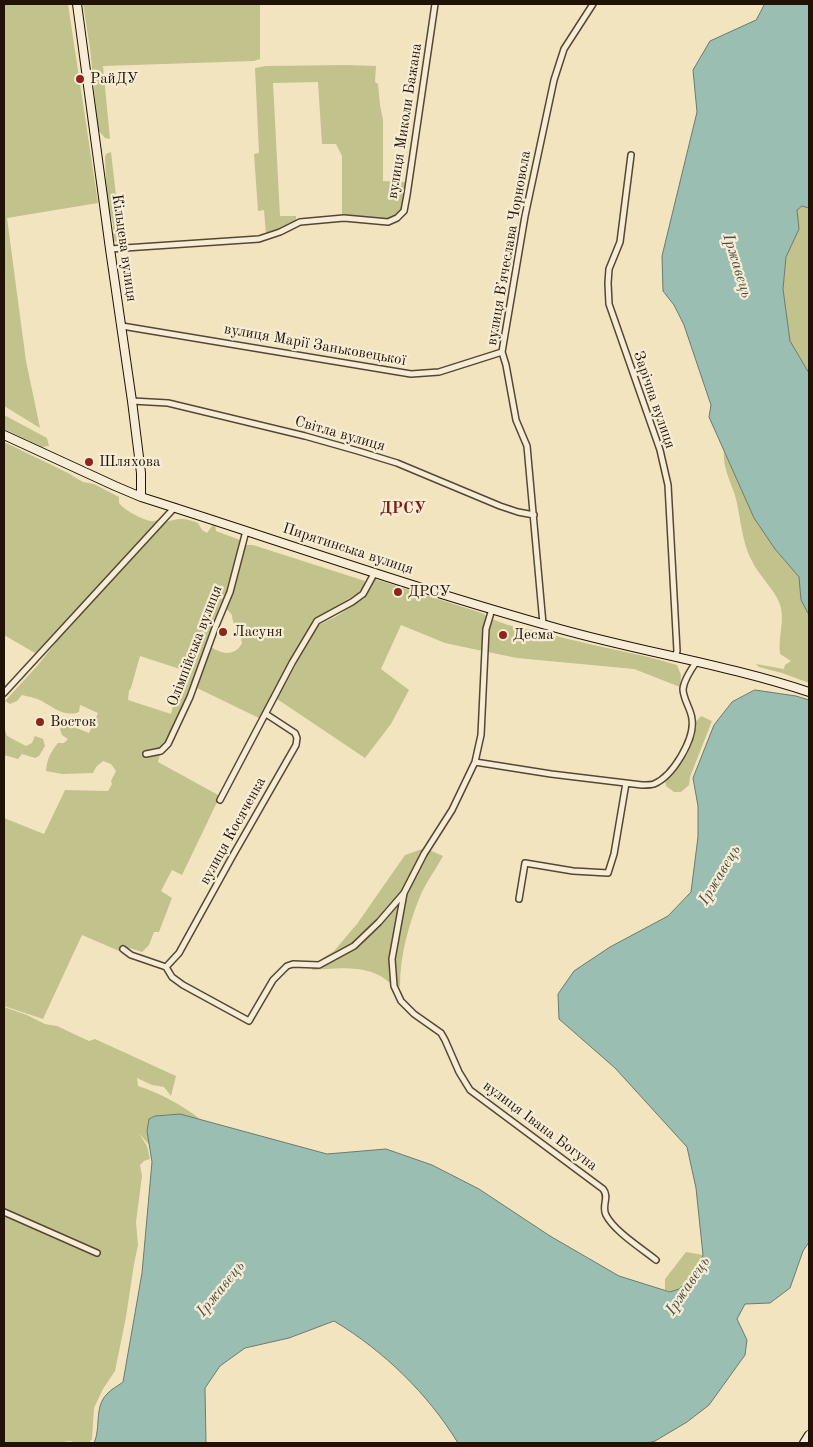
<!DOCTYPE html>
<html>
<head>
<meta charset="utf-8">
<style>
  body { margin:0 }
  #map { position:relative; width:813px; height:1447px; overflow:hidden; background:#f3e4c0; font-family:"Old Standard TT",serif }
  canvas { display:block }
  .frame { position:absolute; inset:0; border:5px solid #201305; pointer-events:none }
</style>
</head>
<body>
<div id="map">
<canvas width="813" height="1447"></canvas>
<div class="frame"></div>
</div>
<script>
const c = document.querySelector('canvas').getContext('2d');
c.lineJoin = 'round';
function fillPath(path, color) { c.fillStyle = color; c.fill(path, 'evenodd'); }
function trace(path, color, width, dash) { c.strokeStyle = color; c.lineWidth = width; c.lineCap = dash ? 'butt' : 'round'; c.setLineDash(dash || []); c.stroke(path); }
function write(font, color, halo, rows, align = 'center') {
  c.font = font + ' "Old Standard TT",serif'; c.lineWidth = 4.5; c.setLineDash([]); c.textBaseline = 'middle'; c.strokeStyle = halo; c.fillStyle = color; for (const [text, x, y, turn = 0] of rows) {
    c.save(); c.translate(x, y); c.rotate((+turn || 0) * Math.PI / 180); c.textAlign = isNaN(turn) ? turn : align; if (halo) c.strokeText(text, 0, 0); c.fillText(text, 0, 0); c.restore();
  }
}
fillPath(new Path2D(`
  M 4,4 L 68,4 L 98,203 L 7,218 L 26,361 L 40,428 L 4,406 Z
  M 83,4 L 260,4 L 260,59 L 254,61 L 103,66 L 110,139 L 105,138 L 98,130 L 90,48 Z
  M 347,65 L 376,66 L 375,82 L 378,84 L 380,105 L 383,120 L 383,181 L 405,182 L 406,180 C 405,189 406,203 400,211 C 391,226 357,216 342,214 L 342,156 L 336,144 L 322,144 L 318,82 L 273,83 L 280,216 L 296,216 L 296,221 L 277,230 L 266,234 L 264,210 L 258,211 L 254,154 L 259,153 L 255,68 L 266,66 Z
  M 111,152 L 121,240 L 114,242 L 112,237 L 113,224 L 107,200 L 105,158 L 106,154 Z
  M 802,206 L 809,208 L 809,373 L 790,341 L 783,289 L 786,257 L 799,229 L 797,210 Z
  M 4,415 L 47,438 L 49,446 L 42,447 L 4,429 Z
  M 4,442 L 68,473 L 83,482 L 94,484 L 119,497 L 119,503 C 124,510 143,520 151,521 C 159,521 157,518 166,522 C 180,518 184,518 198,523 L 202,530 L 207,533 L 212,526 L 215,525 L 216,531 L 240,540 L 235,571 L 189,697 L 167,744 L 161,750 L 158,762 L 220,796 L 182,875 L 172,870 L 161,891 L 172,898 L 159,932 L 154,932 L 149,945 L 142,952 L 130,948 L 126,954 L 82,935 L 43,1019 L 4,1006 L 4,818 L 44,834 L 65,790 L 108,791 L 112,784 L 111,781 L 116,771 L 111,764 L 103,761 L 96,767 L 93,773 L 62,774 L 46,771 C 47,759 50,753 58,743 L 64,743 L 68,739 L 62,735 L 60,729 L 64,723 L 89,733 L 98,713 L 80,705 L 79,712 C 65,717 56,709 45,703 C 38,698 30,697 22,695 L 17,701 L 10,704 L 5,701 L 38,665 L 57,641 L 51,637 L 35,653 L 4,635 ZM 140,656 L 183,670 L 173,701 L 174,702 L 171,714 L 128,700 L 129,691 L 131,688 Z
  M 724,451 L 754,518 L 775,549 L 799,577 L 801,600 L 809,615 L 809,683 L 782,673 L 759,667 L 756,664 L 784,669 L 785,665 L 791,661 L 780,654 C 778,639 784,623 781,608 C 778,593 760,577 753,563 C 742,544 741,520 736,499 C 732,484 722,467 724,451 Z
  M 245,545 L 253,545 L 365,581 L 363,588 L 358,593 L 317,618 L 268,703 L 261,719 L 197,688 L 211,647 C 222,655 236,656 242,643 C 241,633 232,625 232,615 L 225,607 Z
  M 375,579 L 482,613 C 502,627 526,628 549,634 C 591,646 635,652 677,665 L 681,675 L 680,687 L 634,669 L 517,658 L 478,650 L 445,643 L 401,625 L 381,669 L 409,690 L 391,724 L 365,758 L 277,699 L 317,626 L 337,616 L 365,598 Z
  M 701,716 L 712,721 L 690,777 L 689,785 L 681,792 L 674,792 L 666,786 L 665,780 C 677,770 687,754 692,739 C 694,731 694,722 701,716 Z
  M 5,730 L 7,736 L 26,746 L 32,743 L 35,736 L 43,739 L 45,746 L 39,756 L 35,758 L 22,754 L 18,759 L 4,755 Z
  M 425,848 L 443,856 C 436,869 427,881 421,894 C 409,923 400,955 400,986 L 394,988 C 376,963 338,968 312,970 L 313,964 L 334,951 L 357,924 L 405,855 Z
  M 4,1007 L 27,1015 L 45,1024 L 57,1026 L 89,1041 L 95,1039 L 176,1076 L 171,1096 L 164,1087 L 152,1085 L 137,1078 L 138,1086 C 160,1093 182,1105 200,1119 C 184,1115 165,1111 149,1119 L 147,1131 L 150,1146 L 139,1133 L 147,1146 L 150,1159 L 144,1161 L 140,1165 L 142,1176 L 136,1222 L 138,1245 L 134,1264 L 126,1317 L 115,1371 L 103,1389 L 94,1408 L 92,1439 L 89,1443 L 76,1443 L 70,1441 L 56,1443 L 4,1443 Z
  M 686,1252 L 703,1255 C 697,1270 685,1297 665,1290 L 665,1279 Z`), '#c2c28d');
const water = new Path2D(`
  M 765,4 L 809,4 L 809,208 L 802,206 L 797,210 L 799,229 L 786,257 L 783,289 L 790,341 L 809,373 L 809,615 L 801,600 L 799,577 L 775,549 L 754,518 L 709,417 L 711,405 L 684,325 L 674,305 L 663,291 L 662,256 L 697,112 L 693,70 L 710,41 L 756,20 Z
  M 755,690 L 796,696 L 809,700 L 809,1242 L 803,1251 L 790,1288 L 770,1303 L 745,1304 L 737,1319 L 747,1340 L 745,1355 L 709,1405 L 687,1422 L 655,1441 L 648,1443 L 458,1443 C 428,1394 384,1351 334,1321 L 289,1338 L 245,1348 L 220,1366 L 205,1388 L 206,1443 L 94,1443 C 101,1428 94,1407 107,1394 C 111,1389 118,1386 123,1382 L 142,1273 L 152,1162 L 147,1131 L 149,1119 L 155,1116 L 180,1114 L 327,1154 L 386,1149 L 432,1165 L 479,1189 L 550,1236 L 619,1276 L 670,1292 L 679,1289 L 690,1280 L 697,1270 L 703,1255 L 696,1188 L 687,1147 L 615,1068 L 559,1019 L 558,994 L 574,971 L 610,947 L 668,916 L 691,892 L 698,837 L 698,806 L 693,778 L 714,725 L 732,702 Z`);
fillPath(water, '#9bbeb3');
trace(water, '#6a7a6d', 1);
const street = new Path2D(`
  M 631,155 L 620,242 L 609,269 L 608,283 L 609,304 L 660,450 L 668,485 L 677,651 L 675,657
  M 110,249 L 259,239 L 280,232 L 300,222 L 344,218 L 388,222 L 397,218 L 404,211 L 407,195 L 435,4
  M 122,326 L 411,374 L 439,372 L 502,352
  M 132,401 L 168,403 L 305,436 L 358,451 L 397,463 L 500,506 L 518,512 L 534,515
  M 492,609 L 486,629 L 481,735 L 475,762 L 452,810 L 424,854 L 404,893 L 392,959 L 394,986 L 401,1001 L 414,1014 L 441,1033 L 445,1040 L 459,1072 L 470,1090 L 603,1189 C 610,1197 601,1206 606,1215 C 614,1231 641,1248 656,1260
  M 543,624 L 527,446 L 516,420 L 506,365 L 502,352 L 525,216 L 554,80 L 564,49 L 593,4
  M 4,693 L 175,507
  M 146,754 L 161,751 L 168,744 L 190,697 L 215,628 L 230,592 L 246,531
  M 475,762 L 551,774 L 642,785 C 646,785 651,785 654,784 C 673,776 695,739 692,719 C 691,709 683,699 683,689 C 684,680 692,668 697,661
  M 220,800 L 292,663 L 317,621 L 352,602 L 363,594 L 375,572
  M 519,899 L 525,863 L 573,871 L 608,873 L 614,854 L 626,783
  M 123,949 L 131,955 L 166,967 L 172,977 L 183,985 L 249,1021 L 273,980 L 287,966 L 293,964 L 319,965 L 354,946 L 379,922 L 404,893
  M 166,967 L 179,953 L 232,857 L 296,745 L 297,738 L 295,733 L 266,714
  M 4,1212 L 97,1253`);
const secondary = new Path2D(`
  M 77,4 L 110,249 L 132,401 L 141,473 L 141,497
  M 4,435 L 115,486 L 141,497 C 280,541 419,590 560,629 C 642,652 728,665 809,692
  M 804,1443 L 809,1435`);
trace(street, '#554734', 8);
trace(secondary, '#201305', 10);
trace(street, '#f7edd6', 5);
trace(secondary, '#f7edd6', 8);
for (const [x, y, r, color] of [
  [80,79,5,"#8f2418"],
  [89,462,5,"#8f2418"],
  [398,592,5,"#8f2418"],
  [223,632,5,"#8f2418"],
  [503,635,5,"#8f2418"],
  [40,722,5,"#8f2418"]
]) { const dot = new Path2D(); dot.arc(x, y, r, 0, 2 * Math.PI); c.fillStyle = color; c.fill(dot); trace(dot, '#f7edd6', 2); }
write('15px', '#201305', '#f7edd6', [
  ["РайДУ",90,79],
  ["Шляхова",99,462],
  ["ДРСУ",408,592],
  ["Ласуня",233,632],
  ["Десма",513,635],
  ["Восток",50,722]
], 'left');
write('15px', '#201305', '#f7edd6', [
  ["вулиця Миколи Бажана",405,121,-81],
  ["Кільцева вулиця",124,248,82],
  ["вулиця Вʼячеслава Чорновола",509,248,-80],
  ["вулиця Марії Заньковецької",315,345,10],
  ["Зарічна вулиця",654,400,71],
  ["Світла вулиця",340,434,16],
  ["Пирятинська вулиця",348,549,18],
  ["Олімпійська вулиця",195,646,-69],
  ["вулиця Косяченка",233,831,-61],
  ["вулиця Івана Богуна",540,1126,37]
]);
write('italic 16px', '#4b4f42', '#f7edd6', [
  ["Іржавець",737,266,73],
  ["Іржавець",720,875,-59],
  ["Іржавець",688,1286,-56],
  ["Іржавець",221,1289,-51]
]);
write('bold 16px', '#7a1f14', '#f7edd6', [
  ["ДРСУ",403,509]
]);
</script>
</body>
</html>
